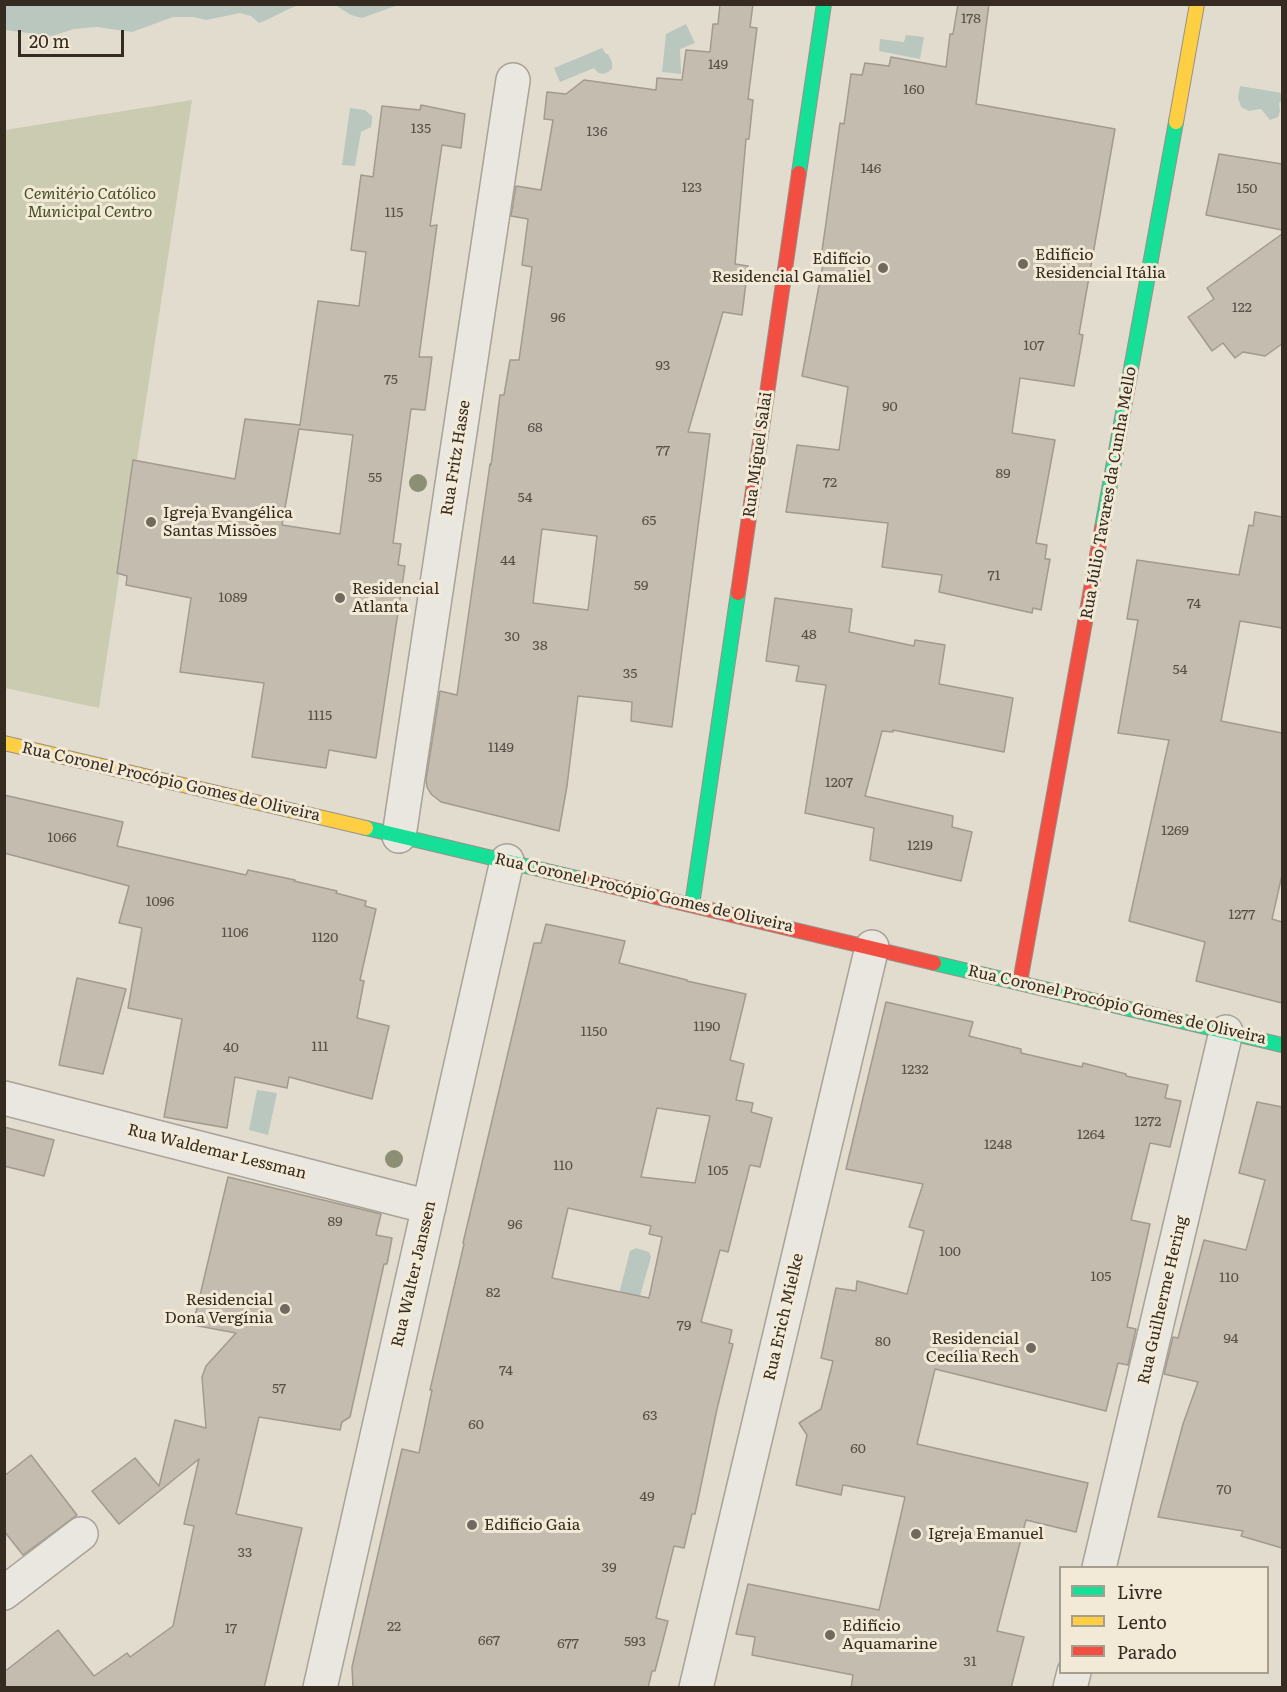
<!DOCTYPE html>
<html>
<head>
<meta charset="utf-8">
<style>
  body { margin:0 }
  #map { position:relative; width:1287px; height:1692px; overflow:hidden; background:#e2dccf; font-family:Literata,serif }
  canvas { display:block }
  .frame { position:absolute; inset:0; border:6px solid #352b21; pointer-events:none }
  .legend { position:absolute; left:1059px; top:1566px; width:210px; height:108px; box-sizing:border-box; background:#f2ead6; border:2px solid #a69e8e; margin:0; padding:8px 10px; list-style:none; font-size:18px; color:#352b21 }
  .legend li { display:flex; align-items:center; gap:12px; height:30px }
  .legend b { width:30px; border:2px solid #a69e8e }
  .scale { position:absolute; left:18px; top:30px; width:106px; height:27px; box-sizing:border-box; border:3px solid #352b21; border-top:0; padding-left:8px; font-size:18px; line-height:21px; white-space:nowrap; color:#352b21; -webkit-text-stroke:4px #f2ead6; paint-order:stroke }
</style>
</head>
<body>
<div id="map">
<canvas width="1287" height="1692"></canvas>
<div class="frame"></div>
<ul class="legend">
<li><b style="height:8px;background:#16e098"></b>Livre</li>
<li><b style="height:8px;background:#ffcf43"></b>Lento</li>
<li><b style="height:8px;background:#f24e42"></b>Parado</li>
</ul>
<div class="scale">20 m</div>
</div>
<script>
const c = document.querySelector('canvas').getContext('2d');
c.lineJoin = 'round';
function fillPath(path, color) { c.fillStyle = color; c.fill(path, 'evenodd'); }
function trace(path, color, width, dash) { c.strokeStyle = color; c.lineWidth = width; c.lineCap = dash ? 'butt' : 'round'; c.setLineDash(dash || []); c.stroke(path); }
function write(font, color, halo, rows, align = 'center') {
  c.font = font + ' Literata,serif'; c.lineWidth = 6; c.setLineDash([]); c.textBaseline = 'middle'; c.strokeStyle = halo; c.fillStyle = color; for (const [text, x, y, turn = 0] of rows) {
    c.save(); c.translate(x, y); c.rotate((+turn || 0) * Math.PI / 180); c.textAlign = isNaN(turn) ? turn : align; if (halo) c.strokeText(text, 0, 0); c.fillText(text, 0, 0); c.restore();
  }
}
fillPath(new Path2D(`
  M 192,100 L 99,708 L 5,688 L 5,130 Z`), '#cbcbb2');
fillPath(new Path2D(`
  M 4,5 L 5,4 L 300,5 C 285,9 273,18 259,23 L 251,16 L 240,13 L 206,20 L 194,17 L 173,17 L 132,32 L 97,27 L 74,29 L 52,36 L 5,30 Z
  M 335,5 L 398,5 L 362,18 L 351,15 Z
  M 686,24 L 695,43 L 680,49 L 681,74 L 662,72 L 666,34 Z
  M 906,35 L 924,37 L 920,59 L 879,51 L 880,39 L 904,42 Z
  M 602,48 L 606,54 L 608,54 L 612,62 L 612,69 C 605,75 599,76 594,68 L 560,82 L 554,68 Z
  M 1240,86 L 1282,93 L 1282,101 L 1279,103 L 1280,111 L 1278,117 L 1270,120 L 1261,109 L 1249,111 L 1241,107 L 1238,98 Z
  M 350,108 L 365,110 L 372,116 L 372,122 L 371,127 L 361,132 L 355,166 L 342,165 Z
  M 257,1090 L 277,1093 L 268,1135 L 249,1130 Z
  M 636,1248 L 649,1252 L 651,1257 L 640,1296 L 624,1296 L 620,1290 L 630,1251 Z`), '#b9c7bf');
const building = new Path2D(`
  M 720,4 L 753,4 L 750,27 L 757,28 L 748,99 L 753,100 L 749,139 L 746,139 L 735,264 L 748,266 L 742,315 L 723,312 L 688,432 L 710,434 L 672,727 L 631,721 L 632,702 L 578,696 L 567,786 L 559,831 L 441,802 L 431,794 L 427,787 L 426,780 L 440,691 L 457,695 L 490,464 L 491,465 L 500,395 L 504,395 L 510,360 L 519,360 L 532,267 L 522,265 L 528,219 L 511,216 L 516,186 L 541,190 L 553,120 L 544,119 L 547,92 L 566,94 L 584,80 L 656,90 L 657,78 L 682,80 L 686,50 L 710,52 L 713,24 L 718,24 ZM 542,529 L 597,536 L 588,610 L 533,603 Z
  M 958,4 L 989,4 L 976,104 L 1115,129 L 1079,334 L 1083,335 L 1074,386 L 1020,378 L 1012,433 L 1055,440 L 1036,543 L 1047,545 L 1045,559 L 1050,559 L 1041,610 L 1033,608 L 1032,613 L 939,592 L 942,575 L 882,567 L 888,523 L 786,512 L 797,445 L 839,450 L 848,387 L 802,376 L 824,259 L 821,258 L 840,123 L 844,124 L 851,74 L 862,75 L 865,63 L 889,66 L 891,57 L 946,67 L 950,34 L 953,34 Z
  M 421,105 L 465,114 L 461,148 L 442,145 L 430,226 L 437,225 L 419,357 L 432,357 L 425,410 L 411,409 L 393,543 L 401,544 L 398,565 L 405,566 L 376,758 L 329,750 L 326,768 L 252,757 L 264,683 L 180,672 L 191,598 L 126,585 L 127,576 L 117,573 L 133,460 L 235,479 L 245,419 L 300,425 L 318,301 L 359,306 L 366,252 L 351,250 L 361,175 L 373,177 L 382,106 L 420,110 ZM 299,429 L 353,435 L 340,534 L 282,525 Z
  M 1219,154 L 1282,164 L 1282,230 L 1206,215 Z
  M 1282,234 L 1282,344 L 1265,356 L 1243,352 L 1235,358 L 1223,343 L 1212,351 L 1188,317 L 1214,299 L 1207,288 Z
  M 1255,512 L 1282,517 L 1282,628 L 1240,621 L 1221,721 L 1282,733 L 1282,875 L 1272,919 L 1282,922 L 1282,1003 L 1196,981 L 1205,942 L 1129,921 L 1169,740 L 1118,733 L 1138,620 L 1127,619 L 1137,560 L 1239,575 L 1249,525 L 1253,526 Z
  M 775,598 L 852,609 L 849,632 L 914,646 L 915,640 L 945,645 L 939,684 L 1013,698 L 1004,752 L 893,730 L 893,732 L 882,731 L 865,796 L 953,816 L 952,827 L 972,832 L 961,881 L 870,860 L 874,828 L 805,813 L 826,685 L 796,681 L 799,666 L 766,661 Z
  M 4,795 L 123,822 L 117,846 L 246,875 L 248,870 L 295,880 L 294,881 L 337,891 L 336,893 L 366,901 L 365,906 L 376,909 L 360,980 L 364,981 L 357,1018 L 389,1026 L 372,1099 L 289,1077 L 287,1088 L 235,1077 L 227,1128 L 164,1117 L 182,1019 L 128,1008 L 142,928 L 119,923 L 129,886 L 4,853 Z
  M 546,924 L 625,941 L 619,963 L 687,980 L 687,981 L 746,994 L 730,1060 L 744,1064 L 736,1100 L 753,1103 L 751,1112 L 772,1118 L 760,1167 L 750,1165 L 728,1252 L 720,1250 L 701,1322 L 732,1330 L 729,1343 L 733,1344 L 717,1409 L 695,1514 L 692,1514 L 684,1548 L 674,1546 L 656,1618 L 668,1621 L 655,1671 L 652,1671 L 648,1688 L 353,1688 L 352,1667 L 402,1449 L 419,1453 L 432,1390 L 430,1390 L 464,1244 L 463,1243 L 534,943 L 541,943 ZM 657,1108 L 710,1116 L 695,1183 L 641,1177 ZM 568,1208 L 651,1226 L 649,1234 L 662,1237 L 649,1298 L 552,1278 Z
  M 77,978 L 126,989 L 103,1074 L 59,1065 Z
  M 886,1002 L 973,1022 L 969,1036 L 1021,1049 L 1021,1053 L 1082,1067 L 1083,1063 L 1126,1074 L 1126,1076 L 1168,1085 L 1165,1098 L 1181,1101 L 1170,1147 L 1150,1143 L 1131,1220 L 1150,1224 L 1127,1327 L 1136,1329 L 1128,1365 L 1118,1363 L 1106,1411 L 935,1369 L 917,1444 L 1088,1483 L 1076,1532 L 1026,1520 L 997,1631 L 1024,1637 L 1011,1688 L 851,1688 L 853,1675 L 752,1655 L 755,1637 L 736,1634 L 748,1584 L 879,1610 L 905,1497 L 843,1485 L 841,1495 L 796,1485 L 807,1435 L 799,1423 L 821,1409 L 833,1361 L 821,1358 L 836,1288 L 856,1291 L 857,1281 L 907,1294 L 924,1231 L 909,1227 L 923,1184 L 846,1169 Z
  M 1257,1102 L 1282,1107 L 1282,1548 L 1241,1536 L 1243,1531 L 1158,1517 L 1183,1424 L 1198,1382 L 1164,1374 L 1173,1337 L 1178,1338 L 1204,1240 L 1246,1250 L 1265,1180 L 1239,1173 Z
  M 4,1127 L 54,1140 L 44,1176 L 4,1166 Z
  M 228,1177 L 381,1214 L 376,1235 L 392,1238 L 387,1264 L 384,1264 L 350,1417 L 342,1422 L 340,1430 L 259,1417 L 236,1514 L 302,1528 L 264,1688 L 4,1688 L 4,1672 L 58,1630 L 94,1676 L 127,1653 L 130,1657 L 173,1626 L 194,1526 L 184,1524 L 199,1459 L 119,1524 L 92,1491 L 135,1458 L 159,1486 L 175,1420 L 206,1428 L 202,1377 L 206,1366 L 236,1333 L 193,1325 Z
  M 31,1455 L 77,1515 L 23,1555 L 4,1531 L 4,1476 Z`);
fillPath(building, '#c5bcb0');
trace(building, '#a2998f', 1.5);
const street = new Path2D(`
  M 399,836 L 513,80
  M 4,1098 L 429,1207
  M 1099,1568 L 1226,1032
  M 4,1593 L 81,1534
  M 320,1688 L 507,861
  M 696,1688 L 872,947
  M 1070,1688 L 1074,1672`);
const fast = new Path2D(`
  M 799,173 L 824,4
  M 1102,528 L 1176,122
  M 366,828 L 589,881
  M 692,905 L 738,593
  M 934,963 L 1282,1045`);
const slow = new Path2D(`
  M 1176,122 L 1197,4
  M 4,743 L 366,828`);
const jam = new Path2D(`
  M 738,593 L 799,173
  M 589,881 L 934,963
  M 1020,982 L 1102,528`);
trace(street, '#a8a297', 36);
trace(fast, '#979188', 16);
trace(slow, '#979188', 16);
trace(jam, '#979188', 16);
trace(street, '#eae7e0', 33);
trace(fast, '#16e098', 14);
trace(slow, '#ffcf43', 14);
trace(jam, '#f24e42', 14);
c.fillStyle = '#8c8f74';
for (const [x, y] of [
  [418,483],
  [394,1159]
]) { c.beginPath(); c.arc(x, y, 9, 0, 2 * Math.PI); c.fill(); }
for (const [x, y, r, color] of [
  [1023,264,6,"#72695e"],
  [883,268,6,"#72695e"],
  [151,522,6,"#72695e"],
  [340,598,6,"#72695e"],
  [285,1309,6,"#72695e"],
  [1031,1348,6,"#72695e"],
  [472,1525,6,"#72695e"],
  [916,1534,6,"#72695e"],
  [830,1635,6,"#72695e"]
]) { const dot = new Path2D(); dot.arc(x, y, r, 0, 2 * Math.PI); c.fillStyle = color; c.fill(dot); trace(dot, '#f2ead6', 2); }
write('14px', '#594f45', null, [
  ["178",971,19],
  ["149",718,65],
  ["160",914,90],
  ["135",421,129],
  ["136",597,132],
  ["146",871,169],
  ["123",692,188],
  ["150",1247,189],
  ["115",394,213],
  ["122",1242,308],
  ["96",558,318],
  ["107",1034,346],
  ["93",663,366],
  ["75",391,380],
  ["90",890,407],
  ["68",535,428],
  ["77",663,451],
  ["89",1003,474],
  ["55",375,478],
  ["72",830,483],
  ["54",525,498],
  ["65",649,521],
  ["44",508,561],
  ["71",994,576],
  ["59",641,586],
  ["1089",233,598],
  ["74",1194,604],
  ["48",809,635],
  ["30",512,637],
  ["38",540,646],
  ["54",1180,670],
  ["35",630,674],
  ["1115",320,716],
  ["1149",501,748],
  ["1207",839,783],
  ["1269",1175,831],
  ["1066",62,838],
  ["1219",920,846],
  ["1096",160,902],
  ["1277",1242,915],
  ["1106",235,933],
  ["1120",325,938],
  ["1190",707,1027],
  ["1150",594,1032],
  ["111",320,1047],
  ["40",231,1048],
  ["1232",915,1070],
  ["1272",1148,1122],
  ["1264",1091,1135],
  ["1248",998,1145],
  ["110",563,1166],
  ["105",718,1171],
  ["89",335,1222],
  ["96",515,1225],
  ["100",950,1252],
  ["105",1101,1277],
  ["110",1229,1278],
  ["82",493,1293],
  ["79",684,1326],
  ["94",1231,1339],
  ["80",883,1342],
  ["74",506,1371],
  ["57",279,1389],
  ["63",650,1416],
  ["60",476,1425],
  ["60",858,1449],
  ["70",1224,1490],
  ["49",647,1497],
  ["33",245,1553],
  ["39",609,1568],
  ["22",394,1627],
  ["17",231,1629],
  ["667",489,1641],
  ["593",635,1642],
  ["677",568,1644],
  ["31",970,1662]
]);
write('italic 16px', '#465029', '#f2ead6', [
  ["Cemitério Católico",90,194],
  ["Municipal Centro",90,212]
]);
write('16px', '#352b21', '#f2ead6', [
  ["Edifício",1035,255],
  ["Residencial Itália",1035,273],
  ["Edifício",871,259,"right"],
  ["Residencial Gamaliel",871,277,"right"],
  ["Igreja Evangélica",163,513],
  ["Santas Missões",163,531],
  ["Residencial",352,589],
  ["Atlanta",352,607],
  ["Residencial",273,1300,"right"],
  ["Dona Vergínia",273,1318,"right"],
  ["Residencial",1019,1339,"right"],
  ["Cecília Rech",1019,1357,"right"],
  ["Edifício Gaia",484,1525],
  ["Igreja Emanuel",928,1534],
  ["Edifício",842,1626],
  ["Aquamarine",842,1644]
], 'left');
write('16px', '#352b21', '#f2ead6', [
  ["Rua Miguel Salai",758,455,-82],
  ["Rua Fritz Hasse",456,458,-81],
  ["Rua Júlio Tavares da Cunha Mello",1109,493,-80],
  ["Rua Coronel Procópio Gomes de Oliveira",171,782,13],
  ["Rua Coronel Procópio Gomes de Oliveira",644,893,13],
  ["Rua Coronel Procópio Gomes de Oliveira",1117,1005,13],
  ["Rua Waldemar Lessman",217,1152,14],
  ["Rua Walter Janssen",414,1274,-77],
  ["Rua Guilherme Hering",1163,1300,-77],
  ["Rua Erich Mielke",784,1317,-77]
]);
</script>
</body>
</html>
